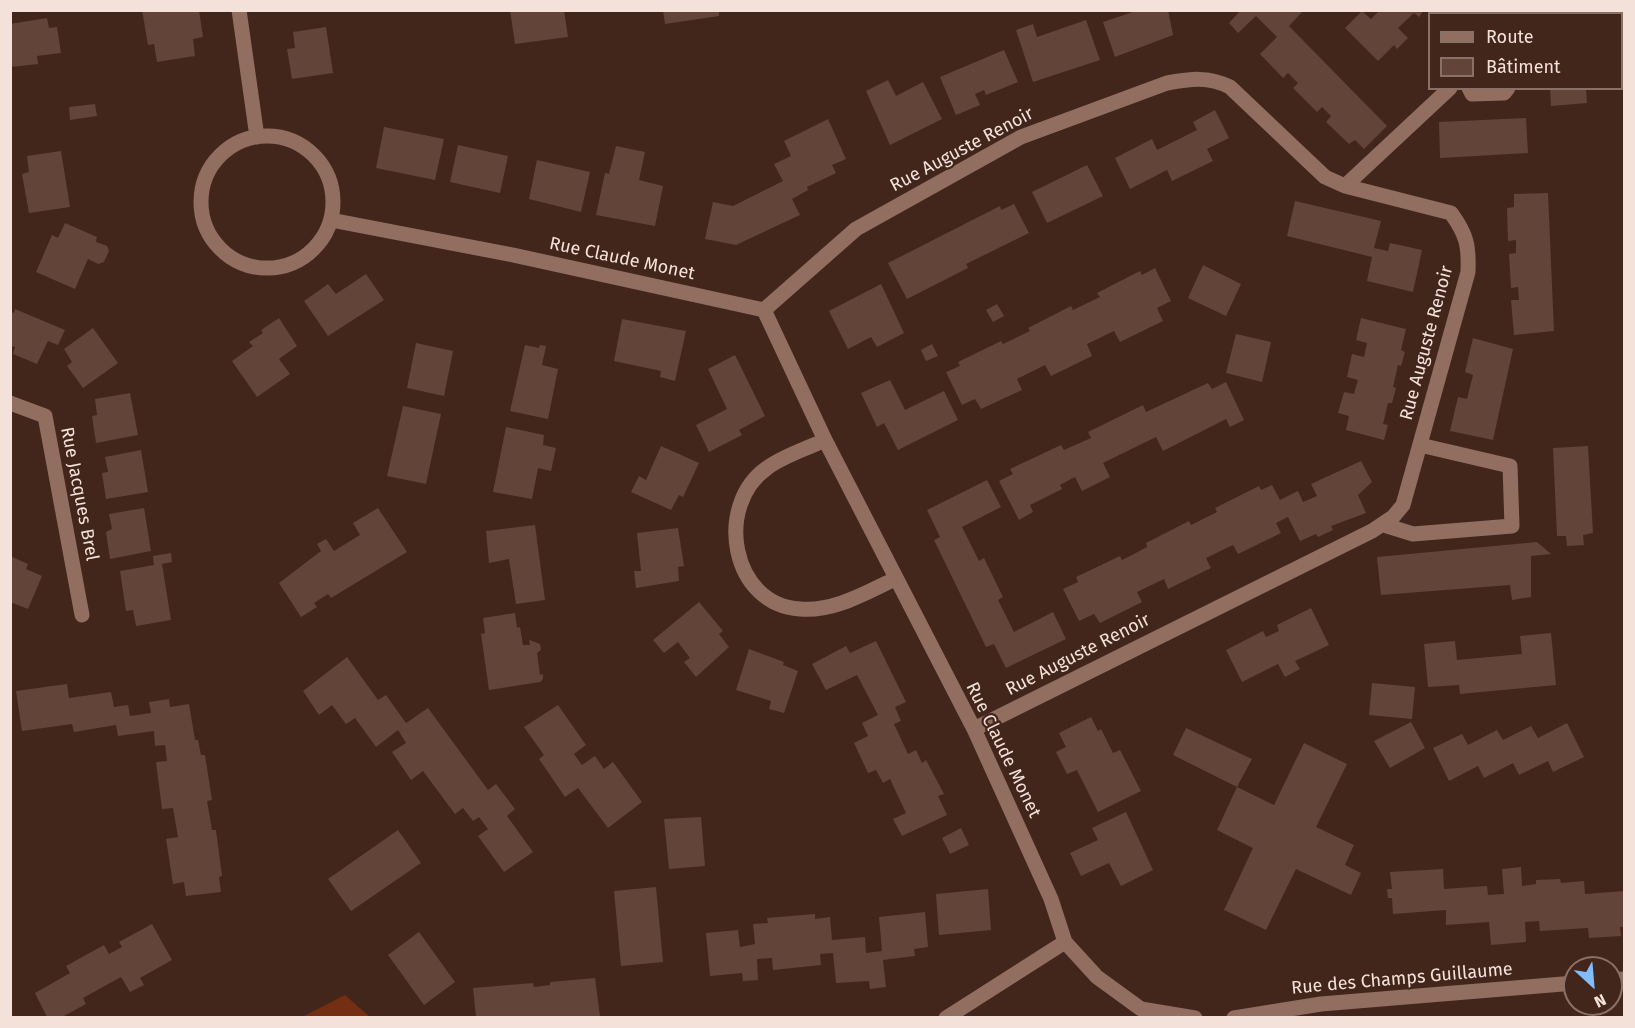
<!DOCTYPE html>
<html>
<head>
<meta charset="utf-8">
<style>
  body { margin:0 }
  #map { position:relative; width:1635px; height:1028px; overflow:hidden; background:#42261c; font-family:"Fira Sans",sans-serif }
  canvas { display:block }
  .frame { position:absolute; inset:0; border:12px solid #f4e1da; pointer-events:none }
  .legend { position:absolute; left:1428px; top:12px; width:195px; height:78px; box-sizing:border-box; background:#42261c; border:2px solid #897168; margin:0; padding:8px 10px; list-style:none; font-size:18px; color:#f4e1da }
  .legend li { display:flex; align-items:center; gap:12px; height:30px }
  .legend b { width:30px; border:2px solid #897168 }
  .north { position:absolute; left:1563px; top:956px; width:60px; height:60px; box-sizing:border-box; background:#42261c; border:2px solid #897168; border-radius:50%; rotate:154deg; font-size:16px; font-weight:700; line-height:24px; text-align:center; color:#f4e1da }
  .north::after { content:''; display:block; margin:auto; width:21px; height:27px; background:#82bcfa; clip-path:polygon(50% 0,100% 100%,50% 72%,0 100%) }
</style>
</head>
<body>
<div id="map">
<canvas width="1635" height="1028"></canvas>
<div class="frame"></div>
<ul class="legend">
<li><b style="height:8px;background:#926e61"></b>Route</li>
<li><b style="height:16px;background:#624439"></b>Bâtiment</li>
</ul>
<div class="north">N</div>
</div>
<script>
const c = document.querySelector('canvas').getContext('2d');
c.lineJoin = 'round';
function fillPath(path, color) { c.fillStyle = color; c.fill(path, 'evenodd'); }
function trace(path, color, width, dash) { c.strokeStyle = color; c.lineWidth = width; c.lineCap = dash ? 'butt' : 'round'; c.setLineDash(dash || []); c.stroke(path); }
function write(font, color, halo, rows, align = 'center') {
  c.font = font + ' "Fira Sans",sans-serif'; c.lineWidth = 4.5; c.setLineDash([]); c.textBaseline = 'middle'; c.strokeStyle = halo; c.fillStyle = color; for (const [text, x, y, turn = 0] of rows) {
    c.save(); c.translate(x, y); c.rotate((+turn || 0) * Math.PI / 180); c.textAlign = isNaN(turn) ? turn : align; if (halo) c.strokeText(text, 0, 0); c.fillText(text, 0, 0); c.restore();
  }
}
fillPath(new Path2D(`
  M 345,995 L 370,1017 L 298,1017 L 304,1016 Z`), '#742f12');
fillPath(new Path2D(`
  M 142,10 L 199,10 L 203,37 L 193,39 L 195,56 L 157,62 L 154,44 L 148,45 Z
  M 510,10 L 564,10 L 568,37 L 515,44 Z
  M 663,10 L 719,10 L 719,16 L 665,24 Z
  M 1139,10 L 1168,10 L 1173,35 L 1115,57 L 1103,22 Z
  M 1241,10 L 1301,10 L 1302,12 L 1289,26 L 1387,126 L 1364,149 L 1355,140 L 1349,144 L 1326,122 L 1331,116 L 1322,107 L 1317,112 L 1293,88 L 1298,83 L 1288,73 L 1283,78 L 1260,54 L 1277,37 L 1256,16 L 1238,33 L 1229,23 Z
  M 1380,10 L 1424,10 L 1419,17 L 1414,13 L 1398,28 L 1408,38 L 1397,49 L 1394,45 L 1378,61 L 1345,28 L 1362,11 L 1371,19 Z
  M 47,18 L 49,28 L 57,27 L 61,53 L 37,56 L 38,64 L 10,67 L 10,24 Z
  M 1086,20 L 1100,60 L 1033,82 L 1016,30 L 1033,24 L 1037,37 Z
  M 326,27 L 333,73 L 292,79 L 287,49 L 295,48 L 293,32 Z
  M 1004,50 L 1018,82 L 986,95 L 984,90 L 975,94 L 980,105 L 956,115 L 940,77 Z
  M 888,80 L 896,96 L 923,82 L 942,119 L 890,145 L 866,91 Z
  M 1550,88 L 1586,88 L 1587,103 L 1551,106 Z
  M 95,104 L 97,116 L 70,120 L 69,107 Z
  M 1215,110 L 1229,138 L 1207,149 L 1213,161 L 1172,181 L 1167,170 L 1130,189 L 1115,158 L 1152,139 L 1157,150 L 1197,130 L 1193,122 Z
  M 1526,118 L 1528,153 L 1440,158 L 1439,122 Z
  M 828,119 L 846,159 L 832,165 L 836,173 L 807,187 L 808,190 L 792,199 L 800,215 L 736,245 L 705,239 L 713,202 L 733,206 L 783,181 L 774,164 L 791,156 L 784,141 Z
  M 384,127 L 444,139 L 435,180 L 376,168 Z
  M 458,145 L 508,156 L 500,193 L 450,182 Z
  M 616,146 L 645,152 L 639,180 L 663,186 L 655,226 L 596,215 L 605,173 L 609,174 Z
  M 61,151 L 70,207 L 29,213 L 22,174 L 29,172 L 27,156 Z
  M 537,160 L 590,172 L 581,212 L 529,199 Z
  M 1087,165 L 1103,196 L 1047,223 L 1032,192 Z
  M 1548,193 L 1554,331 L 1514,335 L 1511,300 L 1519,300 L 1518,287 L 1511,288 L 1509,254 L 1516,253 L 1516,240 L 1508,241 L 1507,208 L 1514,207 L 1514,194 Z
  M 1295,201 L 1381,221 L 1374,248 L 1388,251 L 1390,243 L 1422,250 L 1413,292 L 1367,281 L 1372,257 L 1287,236 Z
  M 1014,204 L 1029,233 L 966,264 L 968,268 L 907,299 L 888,263 L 1000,206 L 1001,210 Z
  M 65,223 L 97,237 L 96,242 L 107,246 L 109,251 L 104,262 L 98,264 L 88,259 L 75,289 L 36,272 L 52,235 L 58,238 Z
  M 1203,265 L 1241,284 L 1226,316 L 1188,298 Z
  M 1155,268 L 1171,301 L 1157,308 L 1163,321 L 1120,342 L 1114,331 L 1087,344 L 1092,356 L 1051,376 L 1045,365 L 1017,379 L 1022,390 L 981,409 L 975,399 L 962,405 L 946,372 L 960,366 L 958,362 L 1001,341 L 1003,344 L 1030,331 L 1028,328 L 1071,306 L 1073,310 L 1100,297 L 1097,293 L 1140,271 L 1142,275 Z
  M 366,274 L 384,300 L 328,336 L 304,301 L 328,284 L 336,294 Z
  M 881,284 L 904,333 L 877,347 L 871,337 L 848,349 L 829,311 Z
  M 997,304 L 1004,316 L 993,322 L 986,310 Z
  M 15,309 L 65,330 L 58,345 L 48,341 L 37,364 L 13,354 L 15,347 L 10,346 L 10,311 L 14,313 Z
  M 279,318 L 297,346 L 279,359 L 290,374 L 257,397 L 232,361 L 253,346 L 249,342 L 263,333 L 261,330 Z
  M 1361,318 L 1406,329 L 1401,350 L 1405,352 L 1401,366 L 1398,365 L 1393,387 L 1396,388 L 1392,403 L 1388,403 L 1383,424 L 1388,425 L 1384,440 L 1346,430 L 1349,416 L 1338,413 L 1344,392 L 1354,394 L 1358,380 L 1347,377 L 1352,354 L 1364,357 L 1367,343 L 1356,340 Z
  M 622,319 L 686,331 L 675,381 L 660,377 L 661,371 L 614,361 Z
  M 93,328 L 118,363 L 83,388 L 67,366 L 72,362 L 64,349 Z
  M 1236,334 L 1271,342 L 1262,382 L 1226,373 Z
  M 1473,338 L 1513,349 L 1493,440 L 1450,431 L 1458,397 L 1467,399 L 1473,375 L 1465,372 Z
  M 416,343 L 453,351 L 444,396 L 407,388 Z
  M 932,344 L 938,356 L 926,361 L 921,350 Z
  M 525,345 L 539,348 L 540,345 L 546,346 L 542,365 L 558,369 L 548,419 L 510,411 Z
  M 735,355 L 765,416 L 739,430 L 742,435 L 709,452 L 696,425 L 727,409 L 708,369 Z
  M 890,380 L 905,410 L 944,391 L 958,420 L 898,450 L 884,423 L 877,427 L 861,393 Z
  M 1226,382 L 1244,420 L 1230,427 L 1226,419 L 1163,451 L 1156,437 L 1103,463 L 1110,477 L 1082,491 L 1075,477 L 1060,485 L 1062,489 L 1030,505 L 1033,512 L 1019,520 L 999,481 L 1013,474 L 1010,469 L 1061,445 L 1064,450 L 1091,438 L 1088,432 L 1143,405 L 1146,412 L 1208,383 L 1212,389 Z
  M 130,393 L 138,435 L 96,443 L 92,416 L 97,415 L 95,399 Z
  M 403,406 L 441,414 L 426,484 L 387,476 Z
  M 506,427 L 544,435 L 543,445 L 556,448 L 551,471 L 538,468 L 532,499 L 493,492 Z
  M 661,446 L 699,463 L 683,497 L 679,495 L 671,510 L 631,492 L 639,476 L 646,480 Z
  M 1588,446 L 1593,533 L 1583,535 L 1584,545 L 1567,546 L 1566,536 L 1557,536 L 1553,448 Z
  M 141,450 L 148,492 L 106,499 L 102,473 L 108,472 L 105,457 Z
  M 1361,461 L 1372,482 L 1358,495 L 1366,513 L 1331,526 L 1333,530 L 1318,537 L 1316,534 L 1300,541 L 1288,517 L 1276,523 L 1281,533 L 1238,554 L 1233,545 L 1206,558 L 1211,568 L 1168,589 L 1164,579 L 1137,592 L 1142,602 L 1100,623 L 1094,614 L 1079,621 L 1063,589 L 1078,582 L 1076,577 L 1120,556 L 1122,560 L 1132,555 L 1147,547 L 1146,543 L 1189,521 L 1191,525 L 1217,512 L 1215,508 L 1259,486 L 1261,490 L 1272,485 L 1280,500 L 1298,491 L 1303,502 L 1317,496 L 1311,484 Z
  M 987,480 L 1001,507 L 962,527 L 979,561 L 984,558 L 1003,597 L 998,600 L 1014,632 L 1053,612 L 1066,639 L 1006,668 L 994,644 L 986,647 L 970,614 L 934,540 L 940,537 L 927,510 Z
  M 144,508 L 151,551 L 110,559 L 106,532 L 112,529 L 109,514 Z
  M 378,508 L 407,552 L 331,598 L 328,594 L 314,603 L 317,607 L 301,617 L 279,583 L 321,551 L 317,544 L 326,539 L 334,551 L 360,535 L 353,523 Z
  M 535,525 L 545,600 L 516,604 L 509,559 L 489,563 L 486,531 Z
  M 678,528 L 684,566 L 678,567 L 679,581 L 636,588 L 634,571 L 641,571 L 637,533 Z
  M 1537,542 L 1551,554 L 1531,556 L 1531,597 L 1512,600 L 1510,585 L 1381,595 L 1377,557 Z
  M 171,553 L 172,562 L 162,564 L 171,620 L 136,626 L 133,610 L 126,611 L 120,571 L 154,565 L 153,556 Z
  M 10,556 L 28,564 L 26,569 L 42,576 L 28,609 L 10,602 Z
  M 699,602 L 723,631 L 719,634 L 729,647 L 696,677 L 684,662 L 690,658 L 678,642 L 664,653 L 653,640 Z
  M 1311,608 L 1329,645 L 1295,661 L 1300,669 L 1285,677 L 1278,664 L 1242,682 L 1226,650 L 1263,631 L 1266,637 L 1279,631 L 1277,625 Z
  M 515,613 L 517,628 L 520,627 L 523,645 L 530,645 L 529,640 L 540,644 L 541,650 L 537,653 L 540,675 L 543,674 L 543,679 L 540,682 L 489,690 L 481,634 L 485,633 L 483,618 Z
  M 1551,633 L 1556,685 L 1460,694 L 1459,685 L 1428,687 L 1424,644 L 1455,641 L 1457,660 L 1522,654 L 1520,636 Z
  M 876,641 L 906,702 L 895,707 L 901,721 L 894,724 L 908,754 L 916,750 L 922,763 L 926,760 L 944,794 L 938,796 L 947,815 L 902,836 L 893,819 L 906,813 L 890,779 L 883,783 L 876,770 L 868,773 L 854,743 L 868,736 L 862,723 L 878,715 L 857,675 L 826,690 L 812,664 L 846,646 L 850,653 Z
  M 749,649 L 784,662 L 783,665 L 798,671 L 784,713 L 769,709 L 771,701 L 736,690 Z
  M 347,657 L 378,700 L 386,695 L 406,723 L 428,708 L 488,790 L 496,784 L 515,809 L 507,816 L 533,852 L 504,872 L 478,836 L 488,829 L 479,817 L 473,821 L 463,808 L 455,814 L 423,771 L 411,780 L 392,752 L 406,743 L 398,730 L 376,747 L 355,718 L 346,724 L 332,705 L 319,715 L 303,691 Z
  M 1372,683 L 1415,687 L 1412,719 L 1369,715 Z
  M 67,684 L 69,698 L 111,692 L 114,707 L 128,705 L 130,716 L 151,713 L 149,702 L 169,699 L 170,707 L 189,704 L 195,740 L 198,740 L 201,755 L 205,755 L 212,800 L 207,801 L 212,830 L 216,830 L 222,876 L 219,877 L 221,892 L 186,896 L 184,882 L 173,884 L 166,839 L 178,837 L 173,808 L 162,809 L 156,762 L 167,761 L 165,745 L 155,746 L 154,731 L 118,736 L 116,725 L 74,732 L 72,724 L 22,731 L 16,691 Z
  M 558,705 L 586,745 L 574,754 L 582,765 L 595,756 L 604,769 L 613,762 L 642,802 L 608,828 L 578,788 L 565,797 L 539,759 L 544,755 L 524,727 Z
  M 1091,717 L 1098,731 L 1101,729 L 1113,753 L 1120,750 L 1141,791 L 1098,812 L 1077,770 L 1067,774 L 1056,752 L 1066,747 L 1059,733 Z
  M 1411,722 L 1425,748 L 1390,768 L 1374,741 Z
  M 1567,723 L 1584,757 L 1553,772 L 1548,761 L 1519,775 L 1513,763 L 1484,778 L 1478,766 L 1449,781 L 1433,748 L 1462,734 L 1468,745 L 1497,730 L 1503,740 L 1531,726 L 1538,738 Z
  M 1186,728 L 1252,759 L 1237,787 L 1173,755 Z
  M 1304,743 L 1347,764 L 1316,827 L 1354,845 L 1345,865 L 1361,873 L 1351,895 L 1296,869 L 1266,930 L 1224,910 L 1253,848 L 1217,830 L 1237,787 L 1274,805 Z
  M 1126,812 L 1153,870 L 1121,886 L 1109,863 L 1081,876 L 1070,853 L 1098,840 L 1092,828 Z
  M 701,817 L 705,866 L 669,869 L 664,819 Z
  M 961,828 L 969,845 L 950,854 L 942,838 Z
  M 398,830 L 421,863 L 351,911 L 328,879 Z
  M 1521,867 L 1522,886 L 1536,884 L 1536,880 L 1560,879 L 1561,883 L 1584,881 L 1585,894 L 1624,891 L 1624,927 L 1620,927 L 1621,936 L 1589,938 L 1588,928 L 1540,931 L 1539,921 L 1525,922 L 1526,942 L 1491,945 L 1489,922 L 1446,925 L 1446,910 L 1393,914 L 1392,898 L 1388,898 L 1387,889 L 1392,889 L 1390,872 L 1443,869 L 1444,889 L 1487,886 L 1488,895 L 1504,894 L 1502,869 Z
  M 656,887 L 663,962 L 621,966 L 614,891 Z
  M 988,889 L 991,930 L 939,935 L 936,894 Z
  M 925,912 L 928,947 L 914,949 L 915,956 L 883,960 L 886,987 L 870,989 L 869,981 L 836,983 L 833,953 L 820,954 L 821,965 L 773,970 L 772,958 L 757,959 L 758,980 L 743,981 L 742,973 L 710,976 L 706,933 L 738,930 L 740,947 L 755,944 L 753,924 L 768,923 L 767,918 L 815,914 L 815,919 L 830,917 L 832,940 L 865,937 L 866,953 L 882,951 L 879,917 Z
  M 152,924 L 172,960 L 140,978 L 144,985 L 130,992 L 121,977 L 83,998 L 86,1004 L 62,1017 L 47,1017 L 35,993 L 70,973 L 66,966 L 104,945 L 109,954 L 122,947 L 119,942 Z
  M 419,932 L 455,982 L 424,1005 L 388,955 Z
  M 595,978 L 600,1016 L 476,1017 L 473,988 L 533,983 L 534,987 L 550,985 L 550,982 Z`), '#624439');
trace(new Path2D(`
  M 239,10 L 257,137
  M 1500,10 L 1502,14
  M 1472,14 L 1475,10
  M 1469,88 L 1472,94 L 1504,93 L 1508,88
  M201 202a66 66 0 1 1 132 0a66 66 0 1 1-132 0Z
  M 1345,186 L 1450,88
  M 331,220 L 513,255 L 764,310 L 825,440 L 974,729 L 1051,899 L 1065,942 L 1097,977 L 1141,1009 L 1195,1018
  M 764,310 L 856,229 L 1021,137 L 1167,83 C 1190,79 1208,76 1230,87 L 1325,177 L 1345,186 L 1451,213 C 1467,235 1469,246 1468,272 L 1403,505 L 1393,517 L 1372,531 L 974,729
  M 10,403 L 45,416 L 82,615
  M 825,440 C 806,449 783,456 767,468 C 714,505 731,605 800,609 C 834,612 865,593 895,579
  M 1384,525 L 1413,534 L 1512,526 L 1510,466 L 1420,445
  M 1611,980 L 1624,979
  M 946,1018 L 1065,942
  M 1234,1018 L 1321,1004 L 1575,983`), '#926e61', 15);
write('18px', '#f4e1da', '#42261c', [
  ["Rue Auguste Renoir",962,150,-28],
  ["Rue Claude Monet",622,259,12],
  ["Rue Auguste Renoir",1427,343,-75],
  ["Rue Jacques Brel",79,494,79],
  ["Rue Auguste Renoir",1078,655,-27],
  ["Rue Claude Monet",1003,750,64],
  ["Rue des Champs Guillaume",1402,979,-5]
]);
</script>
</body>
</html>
